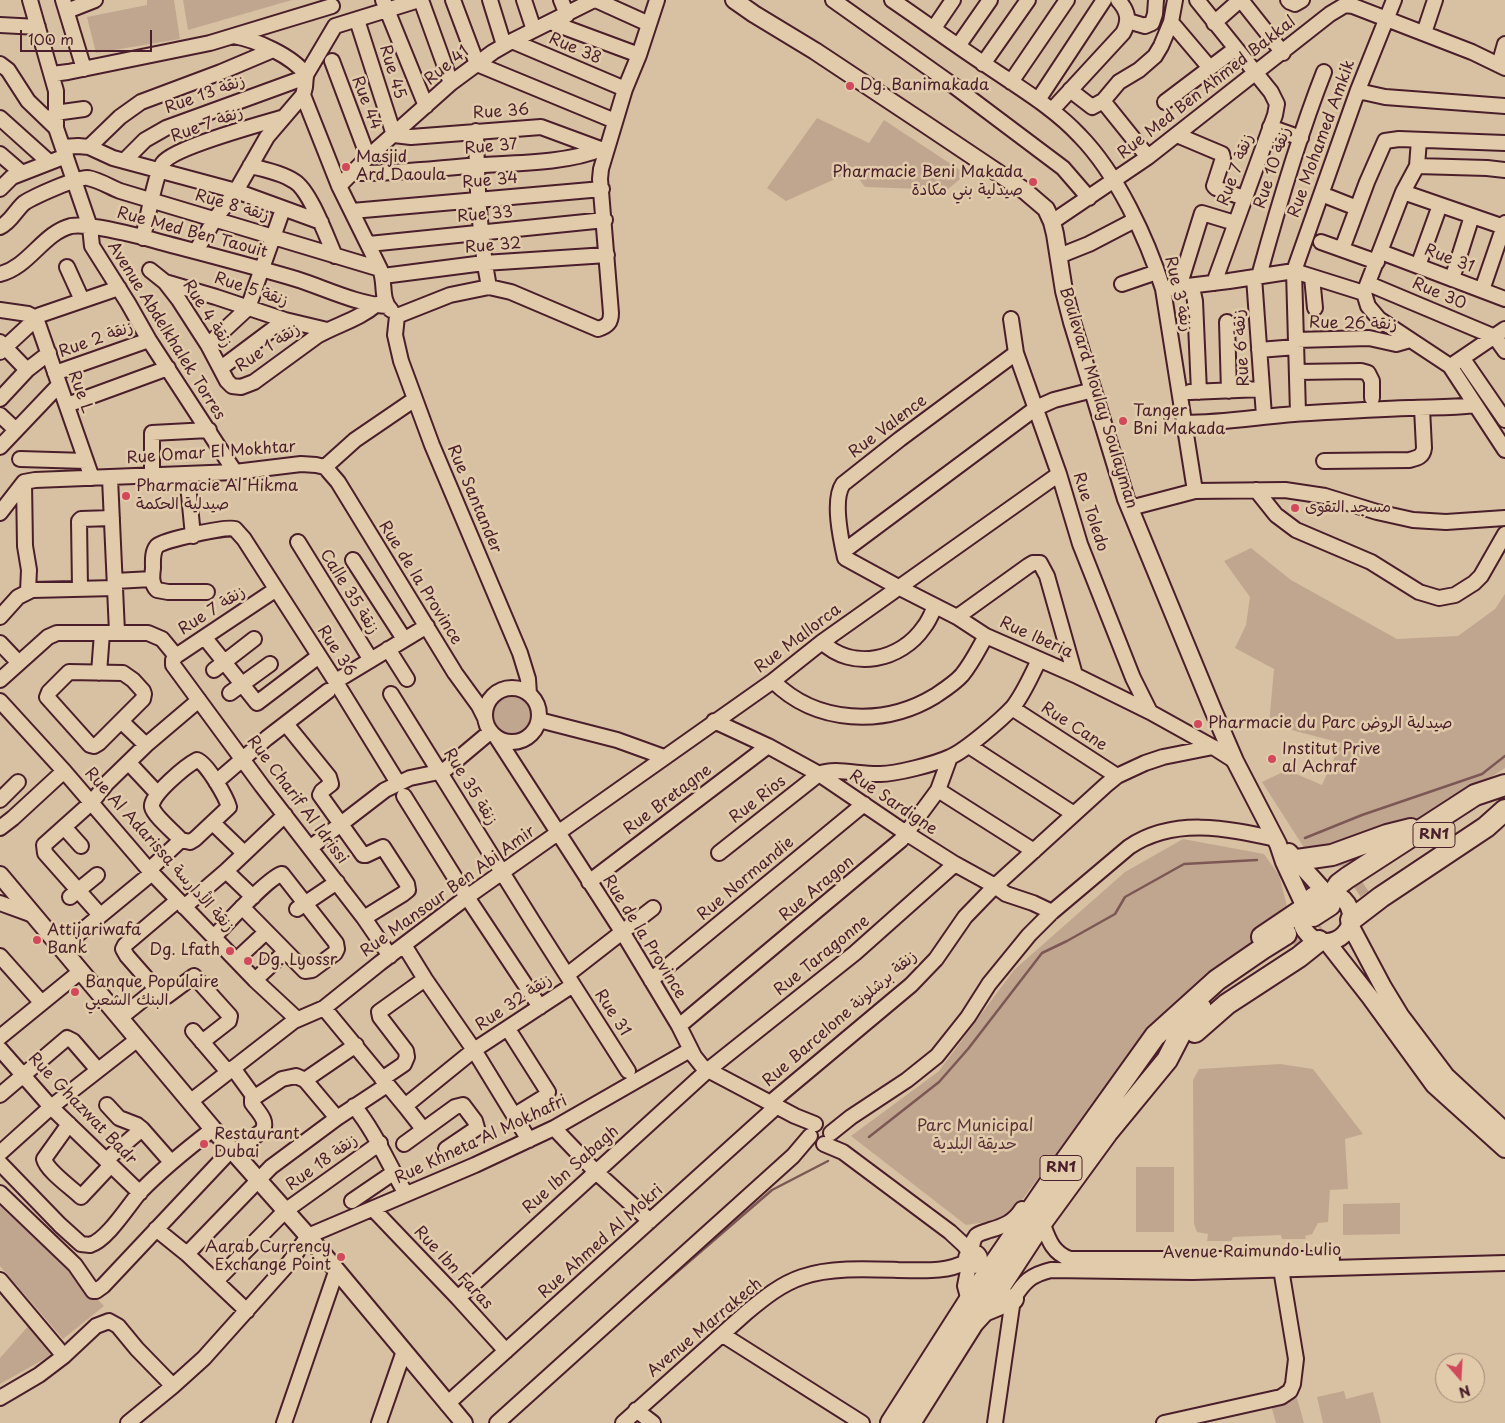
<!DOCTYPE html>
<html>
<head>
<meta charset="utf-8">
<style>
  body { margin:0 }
  #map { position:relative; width:1505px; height:1423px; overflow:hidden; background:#d8c1a2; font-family:"Playpen Sans",sans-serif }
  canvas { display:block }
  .north { position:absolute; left:1435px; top:1353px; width:50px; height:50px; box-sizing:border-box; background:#e1cbaa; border:1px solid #a58677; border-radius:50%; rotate:161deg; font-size:14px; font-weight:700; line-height:20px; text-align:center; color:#4a1f2b }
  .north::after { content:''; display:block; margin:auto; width:18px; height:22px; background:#d1495b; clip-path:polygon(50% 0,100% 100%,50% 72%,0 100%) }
  .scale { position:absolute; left:20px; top:30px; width:132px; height:22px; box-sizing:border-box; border:2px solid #4a1f2b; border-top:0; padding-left:6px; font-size:15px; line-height:18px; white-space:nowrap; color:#4a1f2b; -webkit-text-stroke:4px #e1cbaa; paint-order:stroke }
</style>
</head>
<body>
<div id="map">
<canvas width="1505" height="1423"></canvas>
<div class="north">N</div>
<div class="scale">100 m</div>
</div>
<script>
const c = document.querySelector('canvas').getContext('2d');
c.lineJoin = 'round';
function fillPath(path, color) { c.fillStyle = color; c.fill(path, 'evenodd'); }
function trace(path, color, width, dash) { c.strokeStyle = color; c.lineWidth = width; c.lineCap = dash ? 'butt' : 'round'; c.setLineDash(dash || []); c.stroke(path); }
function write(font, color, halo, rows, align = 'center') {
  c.font = font + ' "Playpen Sans","Playpen Sans Arabic",sans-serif'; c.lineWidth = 5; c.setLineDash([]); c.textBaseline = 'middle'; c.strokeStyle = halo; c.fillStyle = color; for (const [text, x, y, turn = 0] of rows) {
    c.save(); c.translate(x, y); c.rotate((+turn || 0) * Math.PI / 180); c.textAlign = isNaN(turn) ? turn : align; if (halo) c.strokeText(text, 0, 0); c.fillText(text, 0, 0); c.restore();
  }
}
fillPath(new Path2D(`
  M 147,0 L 174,0 L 180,39 L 96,53 L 87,17 L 147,5 Z
  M 183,0 L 292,0 L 188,30 Z
  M 817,118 L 869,143 L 884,120 L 966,174 L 947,190 L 865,187 L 853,171 L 786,201 L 767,188 Z
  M 1251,548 L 1291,580 L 1397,639 L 1458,636 L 1495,609 L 1505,594 L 1505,768 L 1357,865 L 1317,868 L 1262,782 L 1287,770 L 1322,785 L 1341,743 L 1269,724 L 1274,669 L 1235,648 L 1246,625 L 1250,597 L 1224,561 Z
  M491 715a22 22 0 1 1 44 0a22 22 0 1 1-44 0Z
  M 1183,839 L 1264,854 L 1279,875 L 1288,910 L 1279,926 L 1193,994 L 1130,1053 L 1008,1219 L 966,1225 L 851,1136 L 939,1071 L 1014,970 L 1125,872 Z
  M 1280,1064 L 1313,1069 L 1363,1134 L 1345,1139 L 1348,1189 L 1330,1190 L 1328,1222 L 1318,1223 L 1312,1234 L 1305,1236 L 1306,1239 L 1282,1239 L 1281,1235 L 1233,1237 L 1231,1241 L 1207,1241 L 1208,1234 L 1197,1232 L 1194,1224 L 1193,1080 L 1199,1069 Z
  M 1136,1167 L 1174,1167 L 1174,1232 L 1136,1232 Z
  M 0,1197 L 104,1306 L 63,1339 L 0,1266 Z
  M 1400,1203 L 1400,1234 L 1343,1235 L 1343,1204 Z
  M 31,1323 L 55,1353 L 0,1384 L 0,1358 Z
  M 1344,1391 L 1346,1399 L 1373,1392 L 1381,1423 L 1323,1423 L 1317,1397 Z
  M 1297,1398 L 1304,1423 L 1276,1423 L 1271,1405 Z`), '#c0a68e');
trace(new Path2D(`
  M 1305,838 L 1362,815 L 1482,774 L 1505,756
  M 869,1137 L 939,1082 L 968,1049 L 1042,953 L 1067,941 L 1115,914 L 1125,897 L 1184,864 L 1257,860
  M 617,1324 L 772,1190 L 828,1161
  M 509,1423 L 518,1413`), '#7c5855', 2.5);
trace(new Path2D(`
  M 1330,905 L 1363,883
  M 1292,942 L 1319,924`), '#bca18a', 20, [20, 10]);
const minor = new Path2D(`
  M 30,0 L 56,91 L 56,128 L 90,227 L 92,246 L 128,303 L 149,340 L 235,472
  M 63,0 L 84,69
  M 383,0 L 426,106
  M 421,0 L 451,83
  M 453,0 L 477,64 L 615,121
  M 490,0 L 504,45
  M 524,0 L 534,30
  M 561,0 L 567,15
  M 596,0 L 649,24
  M 833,0 L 950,83 L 1063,168 L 1089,198
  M 892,0 C 923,21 954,44 986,65 C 1018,87 1053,107 1080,136 C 1117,174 1147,238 1163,289 L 1195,491
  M 1197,0 L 1271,92 L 1277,104 L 1275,115 L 1214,283
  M 1241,0 L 1283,53
  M 1288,0 L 1290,2 L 1295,4 L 1302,0
  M 67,11 L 95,0
  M 357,20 L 394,135 L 411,137 L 541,127 L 606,151
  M 1128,21 L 1145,26 L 1152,23 L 1155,14 L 1156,0
  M 550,22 L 639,55
  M 1171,22 L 1210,68
  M 1214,23 L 1240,0
  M 0,25 L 38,27
  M 335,26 L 419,0
  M 934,28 L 953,0
  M 1424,33 L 1435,0
  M 234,36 C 256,40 293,56 306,75
  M 512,41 L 625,89
  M 958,46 L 990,0
  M 332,61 L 368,157
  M 0,64 L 8,70 L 28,101 L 56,128
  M 983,64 L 1028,0
  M 1499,65 L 1505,44
  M 52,74 L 68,72 L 210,43 L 332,6
  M 1011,82 L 1067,0
  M 1070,90 L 1092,107 L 1103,101 L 1119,82 L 1139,70 L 1155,56 L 1161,46 L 1171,22 L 1175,0
  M 1358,91 L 1385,97 L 1505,106
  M 303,95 L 339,186 L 380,269 C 386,283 380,299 391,310
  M 1038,100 L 1104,0
  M 1103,101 L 1148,157
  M 1165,102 L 1235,49
  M 1052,110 L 1123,33 C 1130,20 1128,11 1118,0
  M 55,113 L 84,109
  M 0,118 L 49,162
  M 1270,127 L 1301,138
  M 476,131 C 477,183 479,236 489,287
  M 1177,135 L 1222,154 L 1223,158 L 1214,186 L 1216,188 L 1244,198
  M 63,147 L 78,146 L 89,147 L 113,158 L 236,191 L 321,222
  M 89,147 L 120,117 L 141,102 L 221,72 L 273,50
  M 0,154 L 22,173
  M 124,161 L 145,140 L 166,128 L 306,77
  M 250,166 C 264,169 282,173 294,181 C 310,190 327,238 335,256
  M 1417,166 L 1419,140
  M 352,173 C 395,174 438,168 481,165 C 517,163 568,163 601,149
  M 339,186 L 368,157 L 451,83 L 493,52 L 512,41 L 594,0
  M 0,189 L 12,177 L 66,156
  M 1403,192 L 1504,227
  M 1329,197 L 1357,208
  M 352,211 L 602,189
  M 1052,222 L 1148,157 L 1330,14 L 1345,5 L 1353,6 L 1472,52 L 1505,68
  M 0,227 C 11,222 15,211 24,203 C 33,197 79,176 88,178 C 99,180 110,187 120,191 L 380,269
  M 143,238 C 147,221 155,175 163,163 C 173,148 260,124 281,118
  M 1321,242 L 1377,262
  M 369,244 L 605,220
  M 1342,249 L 1367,182 L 1385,141 L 1399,139 L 1505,143
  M 196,251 L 215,219 L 236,191 L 267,137 L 303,95 L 305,87 L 306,75 L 335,26
  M 1381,252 L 1505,299
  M 1059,256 L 1089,244 L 1135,220
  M 1418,266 L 1440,205
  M 67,267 L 82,300
  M 150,270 L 165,282 L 179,300 L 208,345 L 227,381 L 232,386 L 241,387 L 254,382 L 317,336 C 338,324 358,320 377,304
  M 0,274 C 29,267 43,233 71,226 C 88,223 125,233 142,237 C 193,251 245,264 296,279 C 325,288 356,304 387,306
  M 383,276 L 484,263 L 607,255
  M 1259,276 C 1278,207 1298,138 1324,72
  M 1254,277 L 1264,416
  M 1312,277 L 1315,308
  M 1452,279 L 1472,216
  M 165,282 L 216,297 L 285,320 L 327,330
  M 1122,284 L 1157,272
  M 1369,284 L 1495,337 L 1505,351
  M 1188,286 L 1193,292 L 1195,301 L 1199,392
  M 1179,287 L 1202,213 L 1235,223
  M 1163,289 L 1229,281 L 1294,271 L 1364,293
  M 1482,290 L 1505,223
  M 1364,293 L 1403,192 L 1417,166 L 1487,168 L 1505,170
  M 1364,293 L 1368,306 L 1379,319 L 1450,366 L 1505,450
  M 0,310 L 28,314 L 36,318
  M 397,316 L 450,295 L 489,287 L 511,292 L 598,329 C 608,326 611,322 611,313 L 600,179 L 601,169 L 625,89 L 639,55 L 657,0
  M 397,316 L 395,335 L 401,361 L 432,445 L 520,653 L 528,679 L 529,694
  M 36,318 L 92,478
  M 1011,319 L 1016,353 L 1059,474 L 1080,544 L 1133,678 L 1150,712
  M 1227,322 L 1229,391
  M 1296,340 L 1369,338 L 1396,344 L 1410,340
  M 0,342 L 27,370
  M 208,345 L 248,308 L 283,209
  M 1259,350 L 1296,347
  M 0,352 L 40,315 L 119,288
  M 1016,353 L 900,439 L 843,484 C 832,500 841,540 845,558 L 898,587 L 957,617 L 986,636 L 1075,675 L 1150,712 L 1213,747
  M 1463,359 L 1505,420
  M 1455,363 L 1505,329
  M 221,368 L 285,320
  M 1297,372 L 1361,371 L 1368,373 L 1372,381 L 1372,398
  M 55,373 L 149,340
  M 1190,392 L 1262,389
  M 0,399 L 27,370 L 49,353
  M 67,405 L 168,368
  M 1298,413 L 1294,271 L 1358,90 L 1394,0
  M 0,415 L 16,430
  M 1185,423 C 1227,423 1268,415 1310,413 C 1343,411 1376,409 1409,408 C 1431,407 1452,408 1474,405
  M 0,447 L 59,385
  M 20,459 L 86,461
  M 1324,461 L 1409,460 C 1417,458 1423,457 1424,448 L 1422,408
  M 325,467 L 355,440 L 415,399
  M 187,474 L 193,536
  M 152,475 L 152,433 L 209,430
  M 110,478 L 117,632
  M 24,482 L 25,546 L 29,570 L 28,591
  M 1256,490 L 1276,515 L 1296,530 L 1371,562 L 1419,592 L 1439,598 L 1455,595 L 1474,583 L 1481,576 L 1505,534
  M 1130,508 L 1195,491 L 1285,490 L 1325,496 L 1377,512 L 1413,520 L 1446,522 L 1505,518
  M 0,513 L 24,482 L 35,480 L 235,472 L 301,464 L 316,465 L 325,467 L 338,482 L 455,673 L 479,706 L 485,718
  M 298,542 L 371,660
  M 844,551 L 1036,408 L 1054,400 L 1093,390
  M 353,560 L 404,639
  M 115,581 L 152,579
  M 80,588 L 79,521 L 81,519 L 112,518
  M 275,590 L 176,656 L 173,660 L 173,665 L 262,786 L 364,918 L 390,956
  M 207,592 L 168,592 L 157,590 C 151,584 152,576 153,568 C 153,561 152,552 157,546 C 164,540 226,526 235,529 L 244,539 L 334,679 L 398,783
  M 0,617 L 18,597 L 32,590 L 115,588
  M 957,617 L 1028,566 L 1033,563 L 1040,563 L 1047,576 L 1075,675
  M 205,638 L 257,703 L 319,656
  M 822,642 C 852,671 901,661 924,627 C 929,621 932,613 935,606
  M 0,643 L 19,663
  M 388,649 L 407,679
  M 214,670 L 254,639
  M 69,672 L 123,673 L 133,680 L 143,691 L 144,694 L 143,699 L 99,743 L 94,746 L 90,745 L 47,697 L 49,692 Z
  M 99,673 L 102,633
  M 0,680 L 48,637 L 57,633 L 148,633 L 162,639 L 176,656
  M 336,681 L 427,626
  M 773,681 C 816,724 884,727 935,696 C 944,690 955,683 962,675 C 972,663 979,648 986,636
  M485 715a27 27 0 1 1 54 0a27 27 0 1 1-54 0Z
  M 230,693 L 270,664
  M 391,694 L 533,922 L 628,1071
  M 0,701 L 64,771 L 149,870 L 255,980 L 297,1019
  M 1012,708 L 1117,776
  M 539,720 L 617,740 L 664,757
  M 714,721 L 768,746 L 819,774 L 906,833 L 955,864 L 995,886 L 1006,894 L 1033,903 L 1052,912
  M 122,722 L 146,745
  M 286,724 L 329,777 L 331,784 L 322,791 L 320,795 L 358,848 L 363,855 L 366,855 L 383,847 L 407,884 L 408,890 L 403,894 L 364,918
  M 497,738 L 623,933 L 679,1026 L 694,1056 L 702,1066 L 708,1070 L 795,1116 L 815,1124
  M 969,746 L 1074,814
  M 197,760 C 207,763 226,797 229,807 L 195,839 L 190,842 L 181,840 C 174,832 154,816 152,807 C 149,796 187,765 197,760 Z
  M 129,763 L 157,793
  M 216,782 L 267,738 L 328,691
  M 938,790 L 1034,851
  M 404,796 L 467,897 L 540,1007
  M 0,800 L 18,782
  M 213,823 L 244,853
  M 64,827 L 81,846
  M 0,828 L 13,818 L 64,771
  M 311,847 L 385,790 L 410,778 L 434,773 L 446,769 L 490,732
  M 719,853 L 819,774 C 834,767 861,775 880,774 C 896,774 935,764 950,757 C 965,751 1002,719 1013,707 C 1024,693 1031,676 1039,660
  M 149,870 L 181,840
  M 226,871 L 253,897
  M 589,882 L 768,746
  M 70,897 L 97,875
  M 178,900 L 125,945 L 123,949 L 127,956 L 163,997 L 167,996 L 194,976 L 230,1016 L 229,1021 L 202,1042
  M 0,903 L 33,915
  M 184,907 L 226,871 L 285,815
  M 297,909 L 337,882
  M 100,915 L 45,853 L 44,845 L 92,802 L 107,783 L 146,745 L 199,700
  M 214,937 C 225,925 270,876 282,874 L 336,943 L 337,949 L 335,953 L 312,970 L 305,971 L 242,907
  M 404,945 L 425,979 L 474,1050 L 529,1140
  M 61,948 L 152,873
  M 0,956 L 41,1002
  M 236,960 L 266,932
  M 567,975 L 653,908
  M 255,980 L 285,952
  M 651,980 L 864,804
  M 324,1008 L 405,1106 L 423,1129
  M 120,1018 L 155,990
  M 679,1026 L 901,840 L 938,790 L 950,757
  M 508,1029 L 548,1092 L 546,1096 L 515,1115
  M 193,1031 L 228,1072
  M 0,1037 L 81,971
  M 0,1049 L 51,1107 L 140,1193
  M 233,1068 L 254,1097
  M 382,1079 L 404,1064 L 407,1057 L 406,1051 L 380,1017 L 379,1012 L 425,979
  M 305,1080 L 356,1045
  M 0,1095 L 67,1038 L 73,1041 L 98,1070
  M 191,1101 L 294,1021 L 324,1008 L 380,963 L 467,897 L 773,681 L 822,642 L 1059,474
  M 770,1103 L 911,985 L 936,959 L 965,917 L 995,886 L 1106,785 L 1117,776 L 1145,763 L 1163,757 L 1213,747 L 1235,761
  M 107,1105 L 119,1118 L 137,1125 L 142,1129 L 171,1162
  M 354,1106 C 376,1133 388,1164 406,1194
  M 405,1106 L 474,1050 L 573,985
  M 69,1124 L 44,1159 C 47,1171 72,1188 81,1197 L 111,1165
  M 554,1128 L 595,1171 L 650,1221
  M 831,1133 L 851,1117 L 907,1080 L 937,1056 L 968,1017 L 989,984 L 1029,935 L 1052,912 L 1129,847 C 1174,817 1226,828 1276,839
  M 404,1144 L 455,1107 L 463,1105 L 475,1121 L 477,1128 L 446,1149
  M 824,1144 L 843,1152 L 950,1232 L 964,1245 L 969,1252
  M 0,1153 L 51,1107 L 138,1039
  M 233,1153 L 262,1131 C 269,1121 258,1112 252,1103 L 252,1099 L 282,1079 L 296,1076 L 305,1080 L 337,1118
  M 106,1160 L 142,1129
  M 0,1163 L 60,1225 L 81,1244 L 90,1245 C 107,1240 128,1206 140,1192 C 162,1169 187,1149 213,1129
  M 0,1193 L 75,1265 L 93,1291 L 96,1291 L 103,1286 L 231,1150
  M 352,1201 L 393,1173
  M 373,1209 L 458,1298 L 506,1351
  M 1042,1222 C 1048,1238 1052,1253 1070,1259 L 1332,1259
  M 156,1229 L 187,1254 L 247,1311
  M 972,1251 C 972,1246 972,1241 976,1236 C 979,1233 985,1232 990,1230 C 1004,1226 1014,1222 1022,1209
  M966 1259a7 7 0 1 1 14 0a7 7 0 1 1-14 0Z
  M 187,1254 L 271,1167 L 337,1118 L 387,1085
  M 0,1280 L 64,1356
  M 216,1281 L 285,1211 L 380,1143
  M 458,1298 L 708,1070 L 855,953 L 955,864
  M 969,1301 L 965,1286 L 969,1265
  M 723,1335 L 862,1423
  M 0,1398 L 39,1375 L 64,1356 L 96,1326 L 109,1321 L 118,1326 L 137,1349 L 173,1386
  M 447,1404 L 777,1106
  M 636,1410 L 653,1423
  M 128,1423 L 173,1386 L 204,1358 L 289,1263 L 308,1236 L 475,1165 L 554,1128 L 690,1050
  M 284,1423 L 336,1272
  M 379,1423 L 404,1351
  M 497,1423 L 793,1156 L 810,1136
  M 623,1423 L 747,1312 C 764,1298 781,1284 802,1277 C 830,1267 869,1269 898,1270 C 921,1270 945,1273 966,1262
  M 995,1423 L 1013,1299 C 1024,1282 1030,1275 1051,1270 L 1193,1272 L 1505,1263
  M 1164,1423 L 1281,1397 L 1290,1391 L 1293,1384 L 1296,1359 L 1280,1263`);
const major = new Path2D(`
  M 734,0 L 754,14 L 815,51 L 922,122 L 1025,191 L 1046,209 L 1052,222 L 1055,234 L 1064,291 L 1072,322 L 1126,499 L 1213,710 L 1235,761 L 1278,844 L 1284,862 L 1304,905
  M 1289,852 L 1324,891
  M 0,875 L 213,1129 L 308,1236 L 464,1423
  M1301 917a25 25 0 1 1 50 0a25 25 0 1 1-50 0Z
  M 1350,925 L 1383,987 L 1400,1015 L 1446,1076 L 1505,1131
  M 1327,942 L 1370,997 L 1434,1085 L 1505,1149`);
const highway = new Path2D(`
  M 1297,860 L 1332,855 L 1387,835 L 1411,829
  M 1333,893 L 1339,884 L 1347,878 L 1475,795 L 1505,785
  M 1313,916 L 1330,905
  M 1351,920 L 1381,897 L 1486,827 L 1505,810
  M 1262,937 L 1302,910
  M 1195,1032 L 1227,1004 L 1299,957 L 1319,941
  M 984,1311 L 1013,1299
  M 891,1423 L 969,1301 L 1054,1177 L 1155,1036 L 1217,980 L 1262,949 L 1286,934
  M 910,1423 L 973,1323 L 984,1311 L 1042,1222 L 1107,1133 L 1167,1060 L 1181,1033 L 1201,1008`);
trace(minor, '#4a1f2b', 18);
trace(major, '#4a1f2b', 20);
trace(highway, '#4a1f2b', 24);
trace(minor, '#e1cbaa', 14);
trace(major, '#e1cbaa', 16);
trace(highway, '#e1cbaa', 20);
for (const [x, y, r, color] of [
  [850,86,5,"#d1495b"],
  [346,167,5,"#d1495b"],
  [1033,182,5,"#d1495b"],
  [1123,421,5,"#d1495b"],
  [126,496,5,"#d1495b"],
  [1295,508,5,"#d1495b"],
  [1198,724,5,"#d1495b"],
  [1272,759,5,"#d1495b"],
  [37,940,5,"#d1495b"],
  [230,951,5,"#d1495b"],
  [248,961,5,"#d1495b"],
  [75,992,5,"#d1495b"],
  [204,1144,5,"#d1495b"],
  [341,1257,5,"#d1495b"]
]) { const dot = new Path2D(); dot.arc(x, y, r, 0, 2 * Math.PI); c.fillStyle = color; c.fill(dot); trace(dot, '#e1cbaa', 2); }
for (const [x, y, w] of [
  [1434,835,42],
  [1061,1168,42]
]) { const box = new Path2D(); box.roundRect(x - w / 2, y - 12.5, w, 25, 4); c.fillStyle = '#e1cbaa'; c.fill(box); trace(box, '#4a1f2b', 1); }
write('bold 15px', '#4a1f2b', null, [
  ["RN1",1434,835],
  ["RN1",1061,1168]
]);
write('16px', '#4a1f2b', '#e1cbaa', [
  ["Rue 38",575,49,23],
  ["Rue 41",447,66,-39],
  ["Rue 45",392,72,73],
  ["Rue Med Ben Ahmed Bakkal",1207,88,-38],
  ["Rue 13 زنقة",205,95,-20],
  ["Rue 44",366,103,69],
  ["Rue 36",501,112,-4],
  ["Rue 7 زنقة",207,125,-20],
  ["Rue Mohamed Amkik",1322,139,-70],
  ["Rue 37",491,147,-5],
  ["Rue 10 زنقة",1273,168,-72],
  ["Rue 7 زنقة",1236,170,-70],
  ["Rue 34",490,181,-5],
  ["Rue 8 زنقة",232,206,16],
  ["Rue 33",485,215,-5],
  ["Rue Med Ben Taouit",192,233,15],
  ["Rue 32",493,246,-5],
  ["Rue 31",1449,259,21],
  ["Rue 5 زنقة",251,290,18],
  ["Rue 3 زنقة",1178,294,77],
  ["Rue 30",1439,294,23],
  ["Rue 4 زنقة",207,314,57],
  ["Rue 26 زنقة",1353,324,1],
  ["Avenue Abdelkhalek Torres",166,331,58],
  ["Rue 2 زنقة",96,340,-20],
  ["Rue 1 زنقة",268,348,-34],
  ["Rue 6 زنقة",1242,348,-94],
  ["Rue L",80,392,70],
  ["Boulevard Moulay Soulayman",1098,398,73],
  ["Rue Valence",888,427,-37],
  ["Rue Omar El Mokhtar",211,453,-4],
  ["Rue Santander",474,499,67],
  ["Rue Toledo",1090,512,72],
  ["Rue de la Province",420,583,58],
  ["Calle 35 زنقة",349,592,58],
  ["Rue 7 زنقة",212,611,-33],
  ["Rue Iberia",1036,638,24],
  ["Rue Mallorca",798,639,-37],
  ["Rue 36",336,651,57],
  ["Rue Cane",1074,727,33],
  ["Rue 35 زنقة",470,787,58],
  ["Rue Charif Al Idrissi",297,800,53],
  ["Rue Bretagne",668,800,-37],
  ["Rue Rios",758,800,-38],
  ["Rue Sardigne",893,803,34],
  ["Rue Al Adarissa زنقة الأدارسة",159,850,48],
  ["Rue Normandie",746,879,-40],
  ["Rue Aragon",817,889,-40],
  ["Rue Mansour Ben Abi Amir",448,892,-36],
  ["Rue de la Province",644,937,58],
  ["Rue Taragonne",822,956,-39],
  ["Rue 32 زنقة",514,1003,-34],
  ["Rue 31",612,1013,57],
  ["Rue Barcelone زنقة برشلونة",840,1019,-41],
  ["Rue Ghazwat Badr",82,1109,46],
  ["Rue Khneta Al Mokhafri",481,1140,-25],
  ["Rue 18 زنقة",322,1163,-36],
  ["Rue Ibn Sabagh",571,1170,-42],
  ["Rue Ahmed Al Mokri",601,1242,-42],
  ["Avenue Raimundo Lulio",1252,1252,-1],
  ["Rue Ibn Faras",453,1268,47],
  ["Avenue Marrakech",705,1328,-40]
]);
write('16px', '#4a1f2b', '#e1cbaa', [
  ["Dg. Banimakada",860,86],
  ["Masjid",356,158],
  ["Ard Daoula",356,176],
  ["Pharmacie Beni Makada",1023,173,"right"],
  ["صيدلية بني مكادة",1023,191,"right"],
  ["Tanger",1133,412],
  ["Bni Makada",1133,430],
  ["Pharmacie Al Hikma",136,487],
  ["صيدلية الحكمة",136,505],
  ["مسجد التقوى",1305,508],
  ["Pharmacie du Parc صيدلية الروض",1208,724],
  ["Institut Prive",1282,750],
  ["al Achraf",1282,768],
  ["Attijariwafa",47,931],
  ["Bank",47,949],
  ["Dg. Lfath",220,951,"right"],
  ["Dg. Lyossr",258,961],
  ["Banque Populaire",85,983],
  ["البنك الشعبي",85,1001],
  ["Restaurant",214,1135],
  ["Dubai",214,1153],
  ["Aarab Currency",331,1248,"right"],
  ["Exchange Point",331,1266,"right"]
], 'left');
write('16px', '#5c333a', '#e1cbaa', [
  ["Parc Municipal",975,1127],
  ["حديقة البلدية",975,1145]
]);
</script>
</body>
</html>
